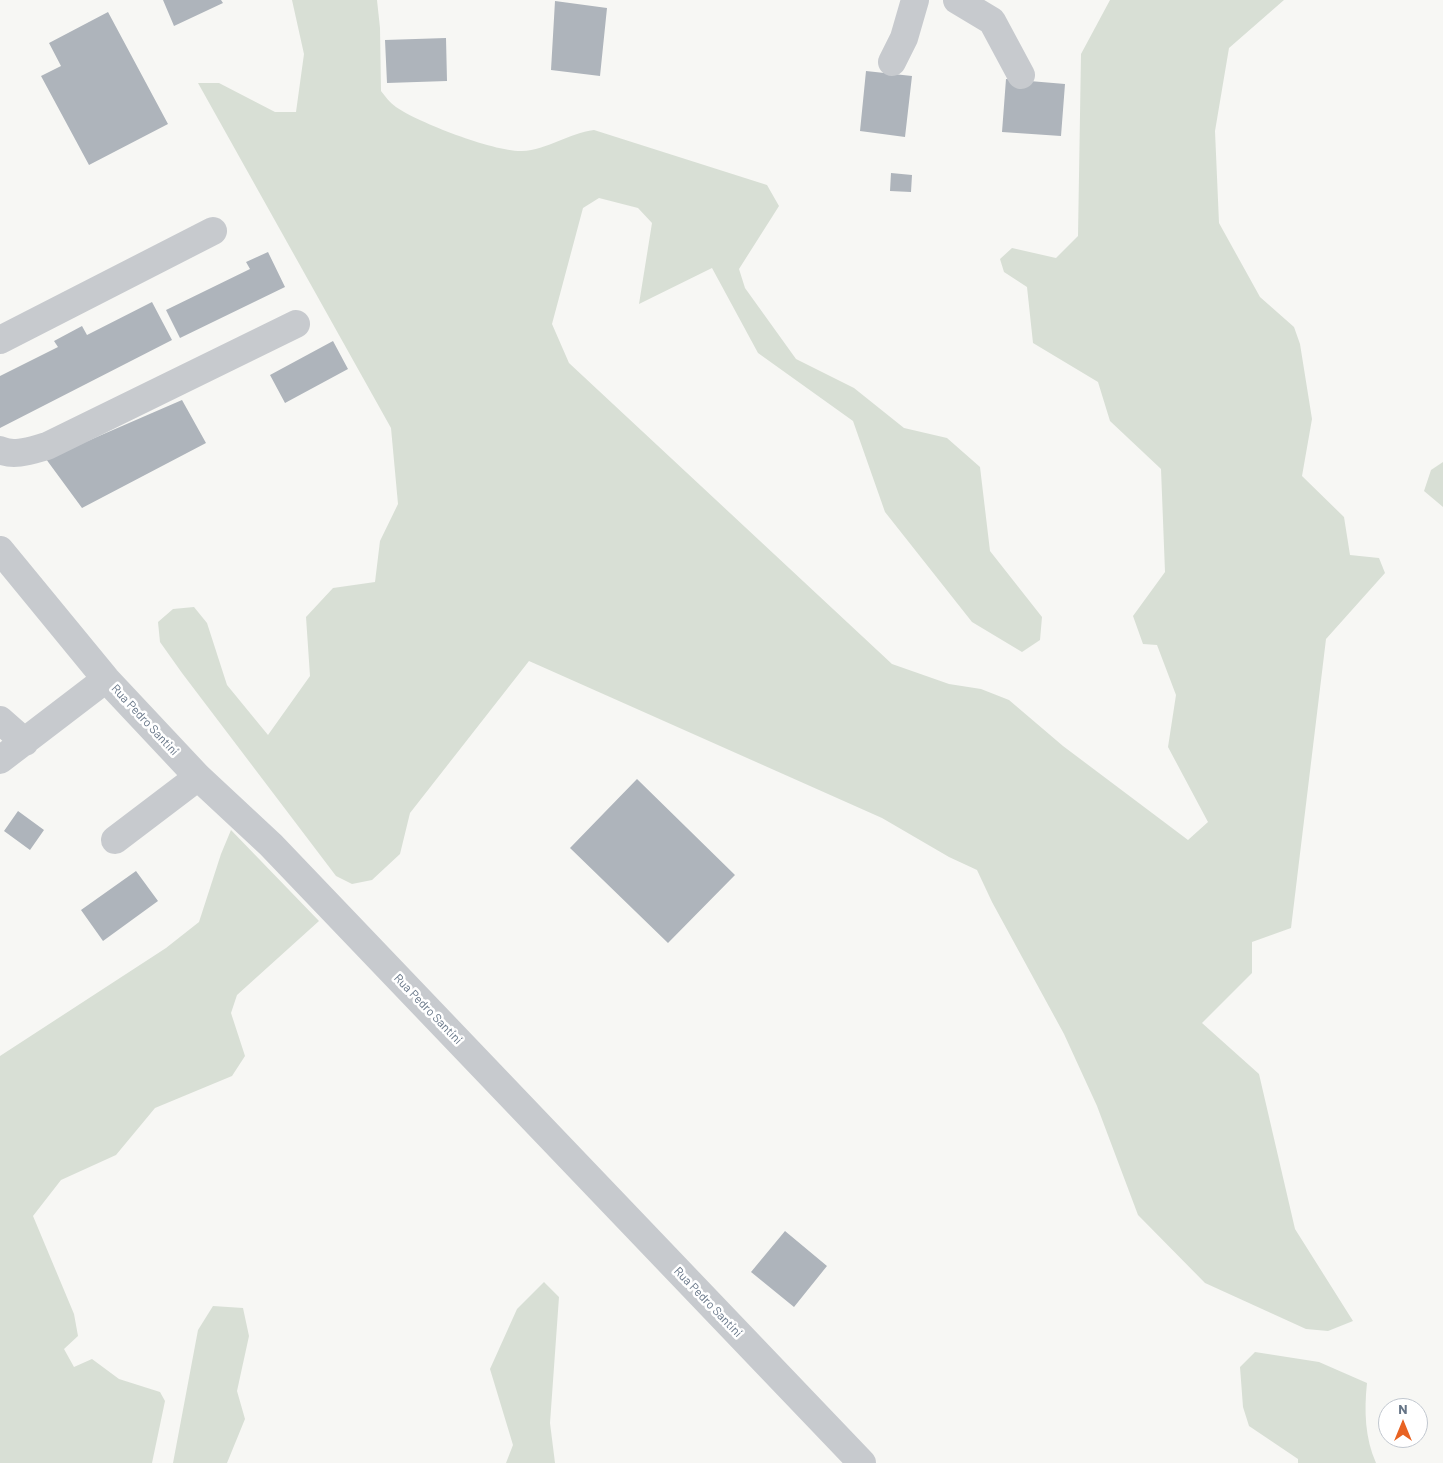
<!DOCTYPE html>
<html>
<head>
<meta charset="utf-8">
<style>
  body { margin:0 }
  #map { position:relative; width:1443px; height:1463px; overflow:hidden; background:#f7f7f4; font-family:Barlow,sans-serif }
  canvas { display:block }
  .north { position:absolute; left:1378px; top:1398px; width:50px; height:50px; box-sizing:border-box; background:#fff; border:1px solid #c1c7cf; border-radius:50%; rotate:0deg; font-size:14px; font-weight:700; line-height:20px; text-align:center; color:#657486 }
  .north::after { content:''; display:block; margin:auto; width:18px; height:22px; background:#e86323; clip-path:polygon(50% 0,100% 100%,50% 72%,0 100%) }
</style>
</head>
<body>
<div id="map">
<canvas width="1443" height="1463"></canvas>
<div class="north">N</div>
</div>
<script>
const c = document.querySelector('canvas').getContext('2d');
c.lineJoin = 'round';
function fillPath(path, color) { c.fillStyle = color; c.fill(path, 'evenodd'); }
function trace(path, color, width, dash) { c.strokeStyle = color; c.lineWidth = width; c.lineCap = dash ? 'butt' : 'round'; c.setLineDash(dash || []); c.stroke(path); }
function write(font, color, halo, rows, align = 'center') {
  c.font = font + ' Barlow,sans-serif'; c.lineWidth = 5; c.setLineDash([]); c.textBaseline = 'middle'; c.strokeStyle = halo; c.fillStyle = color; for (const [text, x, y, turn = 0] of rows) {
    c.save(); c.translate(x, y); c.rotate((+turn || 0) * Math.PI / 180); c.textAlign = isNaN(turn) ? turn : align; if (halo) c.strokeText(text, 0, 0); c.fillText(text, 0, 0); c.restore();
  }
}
fillPath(new Path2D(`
  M 292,0 L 377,0 L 380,28 L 381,91 C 385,96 390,103 396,107 C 419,123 495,152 522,151 C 547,150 569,133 594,130 L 767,185 L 779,206 L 739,269 L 745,288 L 796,359 L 854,388 L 904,428 L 947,438 L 980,467 L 990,551 L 1042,617 L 1040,640 L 1022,652 L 972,622 L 885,512 L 853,421 L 758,353 L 712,268 L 639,304 L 652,223 L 638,208 L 599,198 L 583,208 L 552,324 L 569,363 L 892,664 L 949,684 L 981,689 L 1009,700 L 1063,746 L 1188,840 L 1208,822 L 1168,747 L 1176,695 L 1157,645 L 1143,644 L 1133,616 L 1165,572 L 1161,469 L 1110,421 L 1098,382 L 1033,343 L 1027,287 L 1004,272 L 1000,259 L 1012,248 L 1056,258 L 1078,236 L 1081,54 L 1110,0 L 1284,0 L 1229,48 L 1215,131 L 1219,223 L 1260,297 L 1294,327 L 1300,344 L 1312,419 L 1302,476 L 1344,517 L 1350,555 L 1379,558 L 1385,573 L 1326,639 L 1291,928 L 1252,942 L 1252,973 L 1202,1023 L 1259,1074 L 1295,1229 L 1353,1321 L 1328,1331 L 1306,1329 L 1205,1283 L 1138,1215 L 1097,1106 L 1064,1034 L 992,902 L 977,870 L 949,857 L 882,818 L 529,661 L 410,813 L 400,854 L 372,880 L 352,884 L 336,876 L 182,673 L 160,642 L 158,622 L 173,609 L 194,607 L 207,623 L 227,685 L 268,735 L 310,676 L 306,617 L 333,588 L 375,582 L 380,541 L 398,504 L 391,428 L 198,83 L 219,83 L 275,112 L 296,112 L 304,54 Z
  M 1443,462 L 1443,507 L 1424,491 L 1431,470 Z
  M 231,830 L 319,921 L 237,995 L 231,1013 L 245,1056 L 232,1076 L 155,1108 L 116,1155 L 61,1180 L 33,1216 L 74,1314 L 78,1336 L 64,1349 L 74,1367 L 92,1359 L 119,1379 L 160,1392 L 165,1401 L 152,1463 L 0,1463 L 0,1056 L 166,948 L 199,922 L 221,854 Z
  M 544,1282 L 559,1297 L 550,1423 L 555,1463 L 506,1463 L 513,1445 L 490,1369 L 517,1309 Z
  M 213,1306 L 243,1308 L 249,1336 L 237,1391 L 245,1419 L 227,1463 L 173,1463 L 198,1330 Z
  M 1255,1352 L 1319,1362 L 1367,1383 C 1364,1411 1365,1438 1376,1463 L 1298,1463 L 1298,1459 L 1249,1426 L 1243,1407 L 1240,1367 Z`), '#d8dfd5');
fillPath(new Path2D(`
  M 163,0 L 221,0 L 223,3 L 174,26 Z
  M 555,1 L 607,8 L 600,76 L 551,70 Z
  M 108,12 L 168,124 L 89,165 L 41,76 L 61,66 L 49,43 Z
  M 446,38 L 447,81 L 387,83 L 385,40 Z
  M 866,71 L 912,76 L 905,137 L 860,131 Z
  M 1006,79 L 1065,84 L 1061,136 L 1002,132 Z
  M 891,173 L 912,175 L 911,192 L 890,191 Z
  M 268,252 L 285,287 L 180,338 L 166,310 L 250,269 L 246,262 Z
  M 152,302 L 172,340 L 0,428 L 0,376 L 58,347 L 54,341 L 82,326 L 87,335 Z
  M 333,341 L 348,369 L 285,403 L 270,375 Z
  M 182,400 L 206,443 L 82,508 L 46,459 Z
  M 637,779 L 735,875 L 668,943 L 570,848 Z
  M 18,811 L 44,830 L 30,850 L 4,831 Z
  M 136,871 L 158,901 L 103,941 L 81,910 Z
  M 785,1231 L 827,1266 L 794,1307 L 751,1272 Z`), '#aeb4bb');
trace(new Path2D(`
  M 957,0 L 992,21 L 1021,75
  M 892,62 L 904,38 L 915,0
  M 0,340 L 213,231
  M 0,450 C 14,457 32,450 47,446 L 296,324
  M 0,550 L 106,679 L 198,777 L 271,845 L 862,1463
  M 0,720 L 25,742
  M 0,760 L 106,679
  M 115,840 L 198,777`), '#c7cace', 28);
write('12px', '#657486', '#fff', [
  ["Rua Pedro Santini",145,720,47],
  ["Rua Pedro Santini",428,1009,46],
  ["Rua Pedro Santini",708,1302,46]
]);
</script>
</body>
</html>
